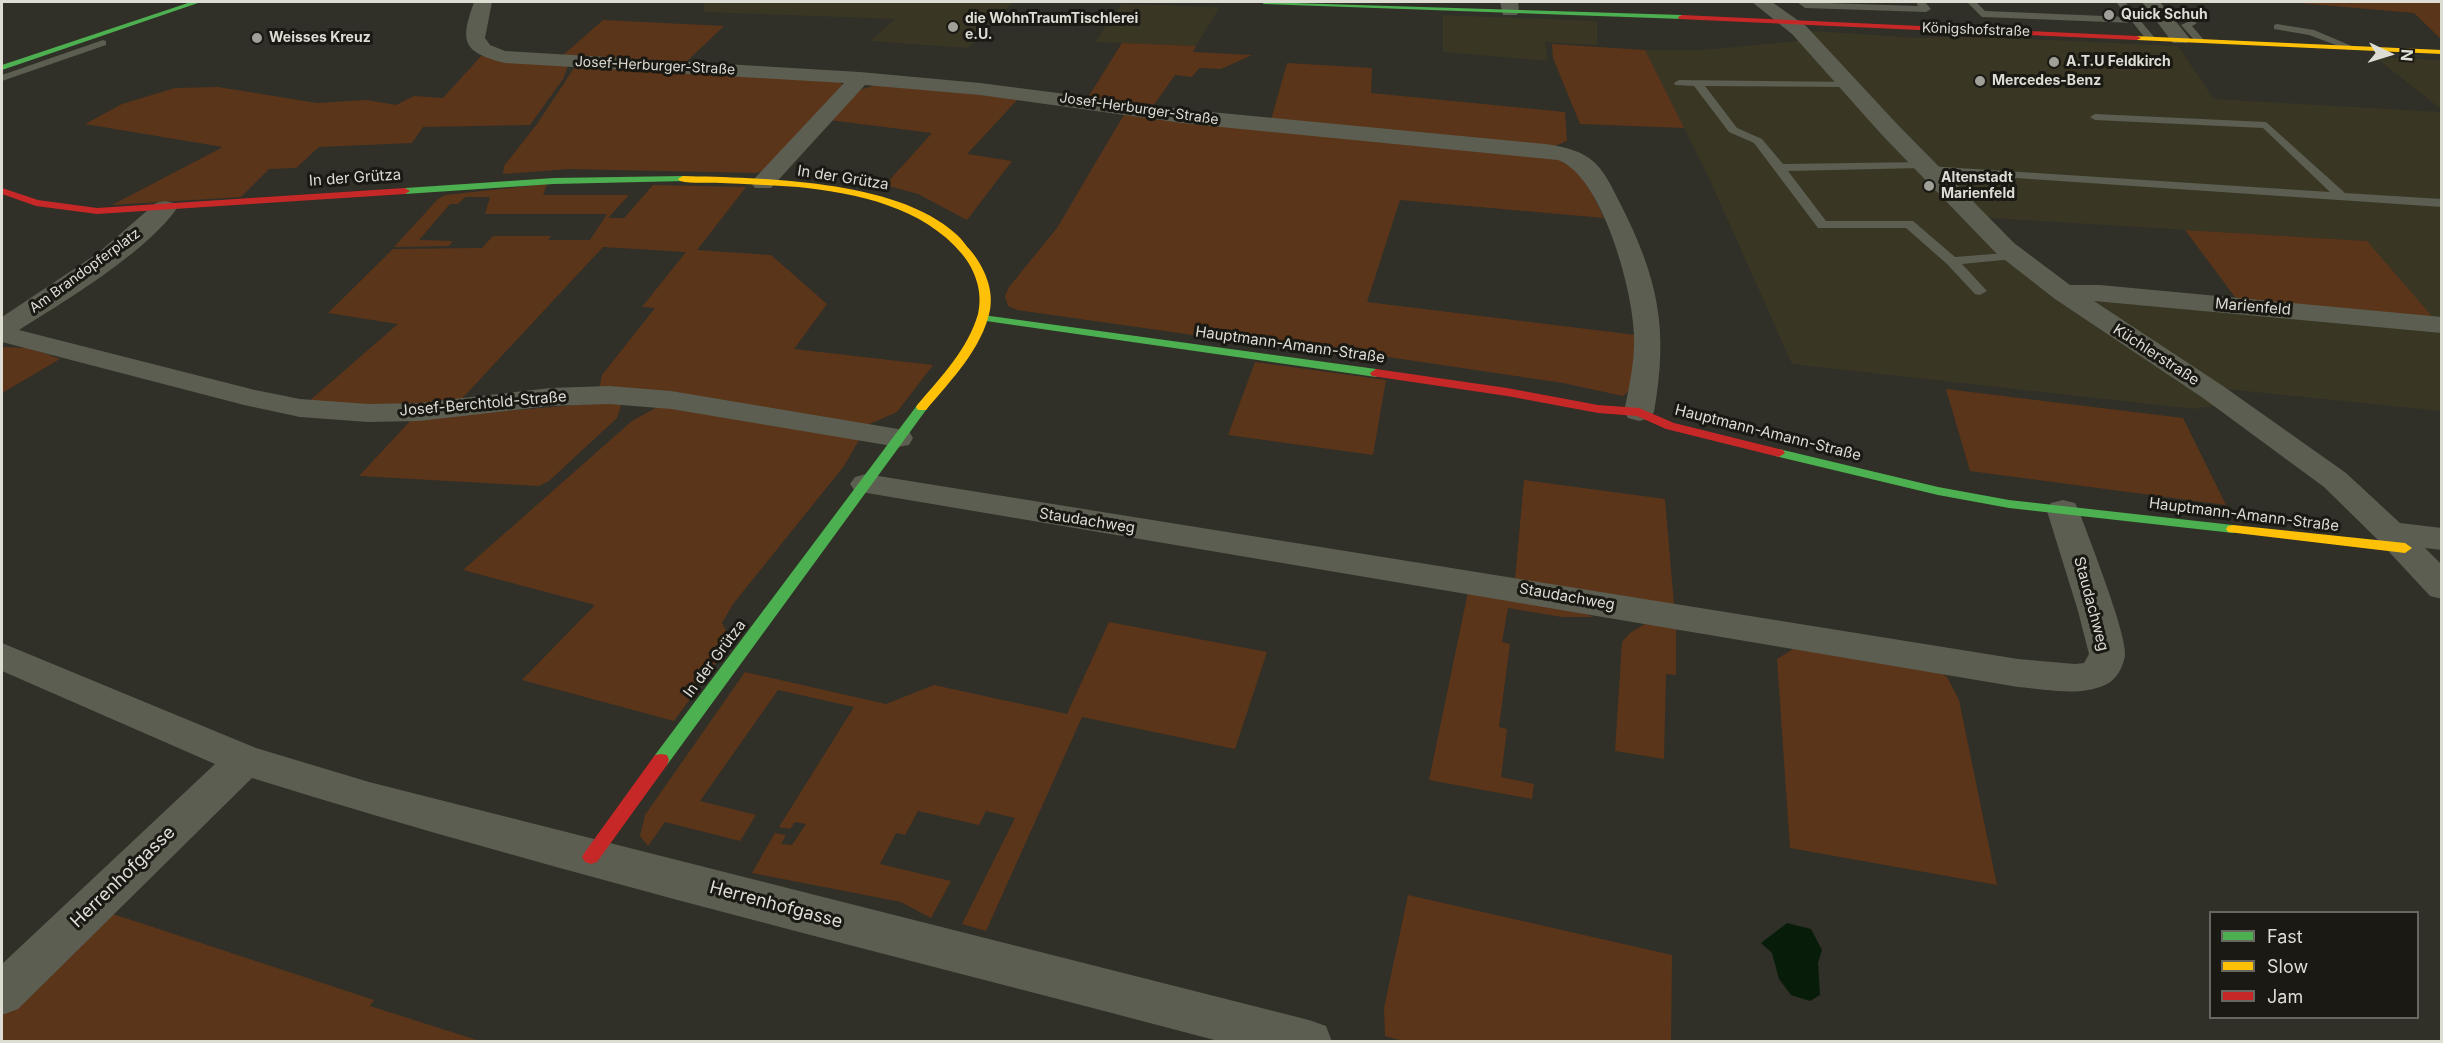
<!DOCTYPE html>
<html>
<head>
<meta charset="utf-8">
<style>
  body { margin:0 }
  #map { position:relative; width:2443px; height:1043px; overflow:hidden; background:#302f28; font-family:Inter,sans-serif }
  canvas { display:block }
  .frame { position:absolute; inset:0; border:3px solid #deddd4; pointer-events:none }
  .legend { position:absolute; left:2209px; top:911px; width:210px; height:108px; box-sizing:border-box; background:#1a1913; border:2px solid #686760; margin:0; padding:8px 10px; list-style:none; font-size:18px; color:#deddd4 }
  .legend li { display:flex; align-items:center; gap:12px; height:30px }
  .legend b { width:30px; border:2px solid #686760 }
  .north { position:absolute; left:2359px; top:24px; width:60px; height:60px; -webkit-text-stroke:4px #1a1913; paint-order:stroke; rotate:94deg; font-size:16px; font-weight:700; line-height:24px; text-align:center; color:#deddd4 }
  .north::after { content:''; display:block; margin:auto; width:21px; height:27px; background:#deddd4; clip-path:polygon(50% 0,100% 100%,50% 72%,0 100%) }
</style>
</head>
<body>
<div id="map">
<canvas width="2443" height="1043"></canvas>
<div class="frame"></div>
<ul class="legend">
<li><b style="height:8px;background:#4caf50"></b>Fast</li>
<li><b style="height:8px;background:#ffc107"></b>Slow</li>
<li><b style="height:8px;background:#c62828"></b>Jam</li>
</ul>
<div class="north">N</div>
</div>
<script>
const c = document.querySelector('canvas').getContext('2d');
c.lineJoin = 'round';
function fillPath(path, color) { c.fillStyle = color; c.fill(path, 'evenodd'); }
function trace(path, color, width, dash) { c.strokeStyle = color; c.lineWidth = width; c.lineCap = dash ? 'butt' : 'round'; c.setLineDash(dash || []); c.stroke(path); }
function write(font, color, halo, rows, align = 'center') {
  c.font = font + ' Inter,sans-serif'; c.lineWidth = 6; c.setLineDash([]); c.textBaseline = 'middle'; c.strokeStyle = halo; c.fillStyle = color; for (const [text, x, y, turn = 0] of rows) {
    c.save(); c.translate(x, y); c.rotate((+turn || 0) * Math.PI / 180); c.textAlign = isNaN(turn) ? turn : align; if (halo) c.strokeText(text, 0, 0); c.fillText(text, 0, 0); c.restore();
  }
}
fillPath(new Path2D(`
  M 704,2 L 1013,2 L 968,48 L 870,41 L 895,19 L 704,12 Z
  M 1121,4 L 1220,7 L 1196,46 L 1095,42 Z
  M 1443,15 L 1597,21 L 1597,45 L 1545,42 L 1548,61 L 1443,52 Z
  M 1799,30 L 1919,38 L 1965,36 L 2178,46 L 2214,99 L 2441,112 L 2441,411 L 2225,389 L 2228,403 L 2194,409 L 1792,364 L 1709,178 L 1645,50 L 1704,50 L 1807,40 ZM 1974,217 L 2367,241 L 2437,325 L 2064,293 Z
  M 2375,57 L 2441,60 L 2441,109 Z`), '#3a3624');
fillPath(new Path2D(`
  M 2287,2 L 2441,2 L 2441,39 L 2414,13 Z
  M 603,20 L 724,26 L 684,64 L 561,57 Z
  M 1122,43 L 1196,46 L 1193,52 L 1252,55 L 1221,69 L 1199,68 L 1192,77 L 1175,75 L 1151,109 L 1087,99 Z
  M 1552,44 L 1645,50 L 1684,128 L 1580,124 L 1553,58 Z
  M 481,56 L 568,66 L 563,79 L 530,125 L 423,127 L 412,143 L 319,147 L 296,168 L 269,169 L 241,197 L 112,205 L 223,147 L 85,124 L 122,104 L 175,88 L 218,87 L 317,103 L 366,100 L 396,105 L 414,96 L 443,98 Z
  M 1287,63 L 1372,68 L 1371,93 L 1565,112 L 1567,141 L 1555,146 L 1271,120 Z
  M 579,65 L 838,81 L 843,85 L 763,171 L 756,173 L 570,169 L 503,174 L 504,166 L 537,124 L 574,68 Z
  M 876,85 L 1020,97 L 967,154 L 1012,161 L 967,220 L 918,194 L 885,185 L 932,133 L 829,120 L 860,90 Z
  M 1125,113 L 1554,158 C 1583,169 1591,191 1604,218 L 1400,200 L 1367,302 L 1636,335 L 1631,389 L 1623,396 L 1563,383 L 1388,357 L 1341,356 L 1017,310 L 1008,306 L 1005,296 L 1009,287 L 1057,228 Z
  M 547,184 L 543,195 L 629,195 L 608,218 L 624,218 L 653,185 L 746,187 L 697,250 L 771,255 L 827,304 L 794,349 L 933,365 L 897,412 L 865,426 L 599,389 L 602,375 L 655,308 L 642,307 L 686,252 L 603,247 L 457,404 L 423,407 L 308,402 L 398,324 L 328,313 L 393,249 L 482,248 L 493,236 L 551,236 L 548,240 L 590,240 L 607,214 L 485,214 L 490,197 L 465,197 L 458,204 L 450,204 L 419,240 L 453,241 L 449,246 L 394,247 L 438,199 L 445,195 Z
  M 2185,230 L 2367,241 L 2435,320 L 2238,301 Z
  M 2,347 L 30,348 L 60,359 L 2,393 Z
  M 1255,362 L 1386,380 L 1373,455 L 1228,435 Z
  M 1946,389 L 2183,418 L 2226,505 L 1970,471 Z
  M 618,403 L 621,406 L 617,418 L 549,481 L 539,486 L 359,476 L 412,419 C 481,415 549,405 618,403 Z
  M 659,406 L 859,440 L 844,466 L 733,604 L 722,623 L 732,641 L 674,721 L 522,680 L 595,605 L 463,570 L 632,421 Z
  M 1524,480 L 1665,499 L 1674,605 L 1515,579 Z
  M 1468,592 L 1577,609 L 1593,617 L 1562,617 L 1508,608 L 1502,642 L 1510,644 L 1499,727 L 1507,729 L 1501,777 L 1534,784 L 1532,799 L 1429,780 Z
  M 1109,622 L 1267,652 L 1235,749 L 1082,717 L 986,931 L 962,924 L 1015,818 L 986,811 L 979,825 L 918,811 L 905,835 L 896,833 L 880,864 L 951,881 L 931,918 L 901,902 L 752,873 L 775,833 L 786,835 L 781,844 L 792,845 L 806,824 L 795,822 L 790,829 L 779,827 L 854,707 L 778,690 L 700,801 L 756,815 L 740,841 L 665,822 L 648,846 L 640,836 L 645,815 L 745,672 L 886,704 L 934,685 L 1067,714 Z
  M 1645,624 L 1676,627 L 1676,675 L 1666,674 L 1664,759 L 1615,751 L 1622,642 L 1630,633 Z
  M 1798,646 L 1936,669 L 1947,677 L 1959,700 L 1997,885 L 1790,848 L 1777,659 Z
  M 1408,895 L 1672,955 L 1671,1041 L 1407,1042 L 1385,1036 L 1384,1008 Z
  M 104,911 L 374,1000 L 370,1006 L 480,1041 L 2,1042 L 2,1011 Z`), '#5b351a');
fillPath(new Path2D(`
  M 1787,923 L 1811,929 L 1822,950 L 1818,963 L 1820,995 L 1810,1001 L 1791,995 L 1779,979 L 1772,953 L 1761,943 Z`), '#081d09');
fillPath(new Path2D(`
  M 1797,2 L 1918,6 L 1916,2 L 1925,2 L 1931,9 L 1926,12 L 1805,8 Z
  M 1967,2 L 1976,2 L 1985,11 L 2128,17 L 2116,2 L 2125,2 L 2154,37 L 2146,39 L 2133,23 L 1982,17 Z
  M 2192,20 L 2197,23 L 2192,26 L 2204,40 L 2202,42 L 2196,42 L 2181,25 Z
  M 2277,24 L 2314,30 L 2354,47 L 2349,50 L 2309,35 L 2274,29 L 2274,25 Z
  M 103,40 L 106,41 L 106,45 L 2,81 L 2,75 Z
  M 1679,80 L 1852,82 L 1852,86 L 1848,87 L 1705,86 L 1737,128 L 1762,139 L 1783,164 L 1923,162 L 1928,166 L 2330,192 L 2263,128 L 2095,120 L 2090,117 L 2095,114 L 2266,122 L 2345,193 L 2442,199 L 2442,207 L 1927,172 L 1922,168 L 1788,171 L 1826,221 L 1913,221 L 1955,257 L 2018,252 L 2019,255 L 2013,259 L 1962,264 L 1987,291 L 1980,295 L 1975,294 L 1947,264 L 1906,228 L 1818,228 L 1754,143 L 1729,132 L 1694,86 L 1675,85 L 1674,83 Z`), '#5b5e51');
fillPath(new Path2D(`
  M 474,2 L 492,2 L 485,38 L 490,45 L 505,51 L 860,72 L 980,83 L 1190,110 L 1545,144 C 1560,146 1576,149 1589,158 C 1604,168 1612,188 1620,203 C 1658,278 1669,328 1654,412 L 1650,418 L 1639,421 L 1628,418 L 1624,412 C 1629,387 1635,361 1634,335 C 1633,290 1602,176 1558,160 L 1190,124 L 980,95 L 865,85 L 771,188 L 755,188 L 751,183 L 755,178 L 844,83 L 505,63 C 462,52 460,42 474,2 Z
  M 1500,2 L 1518,2 L 1519,11 L 1517,15 L 1503,15 Z
  M 1752,2 L 1772,2 L 1806,26 L 1898,125 L 2014,243 L 2070,285 L 2100,285 L 2442,317 L 2442,333 L 2094,301 L 2223,386 L 2346,473 L 2400,523 L 2442,528 L 2442,550 L 2425,548 L 2442,565 L 2442,599 L 2430,596 L 2379,541 L 2324,487 L 2203,398 L 2055,299 L 1996,253 L 1882,135 L 1792,34 Z
  M 2142,2 L 2160,2 L 2190,39 L 2187,43 L 2173,43 Z
  M 165,201 L 174,203 L 177,208 C 148,251 64,302 19,330 L 255,390 L 300,399 L 368,404 L 419,403 L 550,388 L 609,386 L 671,391 L 898,429 L 909,431 L 913,438 L 909,445 L 898,447 L 671,409 L 609,404 L 550,406 L 419,421 L 368,422 L 300,417 L 244,405 L 2,342 L 2,317 L 98,253 L 156,203 Z
  M 866,474 L 2018,659 L 2075,664 L 2084,663 L 2089,654 L 2078,611 L 2047,511 L 2051,503 L 2063,500 L 2075,503 L 2079,511 C 2088,536 2128,636 2125,656 C 2123,667 2116,681 2105,685 C 2078,697 2046,689 2018,687 L 855,491 L 850,484 L 855,477 Z
  M 2,643 L 256,748 L 369,782 L 1309,1020 L 1326,1026 L 1332,1042 L 1222,1042 C 898,956 572,878 252,778 L 18,1009 L 2,1015 L 2,964 L 215,764 L 2,671 Z`), '#5b5e51');
fillPath(new Path2D(`
  M 191,2 L 201,2 L 2,70 L 2,65 Z
  M 1261,2 L 1682,15 L 1686,17 L 1682,19 L 1264,4 Z
  M 683,176 L 688,179 L 686,181 L 554,184 L 405,194 L 400,191 L 405,188 L 554,178 Z
  M 983,315 L 1376,369 L 1382,373 L 1376,377 L 979,320 L 977,318 Z
  M 922,403 L 928,407 L 926,410 L 667,765 L 661,766 L 655,765 L 653,760 L 655,755 L 918,404 Z
  M 1779,449 L 1938,487 L 2009,500 L 2233,525 L 2240,529 L 2233,533 L 2009,508 L 1938,495 L 1775,456 L 1773,453 Z`), '#4caf50');
fillPath(new Path2D(`
  M 2134,36 L 2442,50 L 2442,54 L 2137,40 L 2133,38 Z
  M 683,176 C 761,178 896,179 956,234 C 962,239 966,246 971,251 C 984,267 994,289 990,310 C 982,349 951,380 926,410 L 918,410 L 916,407 L 918,404 C 941,377 968,349 978,314 C 983,293 976,271 962,254 C 923,207 857,193 798,187 C 772,185 746,184 721,183 C 707,182 693,184 680,181 L 678,179 Z
  M 2233,525 L 2405,543 L 2412,548 L 2405,553 L 2228,532 L 2226,529 L 2228,526 Z`), '#ffc107');
fillPath(new Path2D(`
  M 1682,15 L 2137,36 L 2141,38 L 2137,40 L 1679,19 L 1678,17 Z
  M 2,188 L 38,200 L 97,208 L 405,188 L 410,191 L 405,194 L 97,214 L 36,206 L 2,194 Z
  M 1376,369 L 1507,388 L 1598,405 L 1639,408 L 1674,423 L 1783,450 L 1785,453 L 1779,457 L 1666,429 L 1637,416 L 1598,413 L 1507,396 L 1372,376 L 1370,373 Z
  M 661,754 L 667,755 L 669,760 L 667,765 L 597,862 L 591,864 L 585,862 L 582,857 L 585,852 L 655,755 Z`), '#c62828');
for (const [x, y, r, color] of [
  [2109,15,6,"#a1a098"],
  [953,27,6,"#a1a098"],
  [257,38,6,"#a1a098"],
  [2054,62,6,"#a1a098"],
  [1980,81,6,"#a1a098"],
  [1929,186,6,"#a1a098"]
]) { const dot = new Path2D(); dot.arc(x, y, r, 0, 2 * Math.PI); c.fillStyle = color; c.fill(dot); trace(dot, '#1a1913', 2); }
write('bold 14px', '#deddd4', '#1a1913', [
  ["Quick Schuh",2121,15],
  ["die WohnTraumTischlerei",965,19],
  ["e.U.",965,35],
  ["Weisses Kreuz",269,38],
  ["A.T.U Feldkirch",2066,62],
  ["Mercedes-Benz",1992,81],
  ["Altenstadt",1941,178],
  ["Marienfeld",1941,194]
], 'left');
write('14px', '#deddd4', '#1a1913', [
  ["Königshofstraße",1976,30,2],
  ["Josef-Herburger-Straße",655,66,3],
  ["Josef-Herburger-Straße",1139,109,8],
  ["Am Brandopferplatz",85,271,-36]
]);
write('15px', '#deddd4', '#1a1913', [
  ["In der Grütza",355,178,-4],
  ["In der Grütza",843,178,9],
  ["Marienfeld",2253,307,5],
  ["Hauptmann-Amann-Straße",1290,345,8],
  ["Küchlerstraße",2156,355,33],
  ["Josef-Berchtold-Straße",483,404,-5],
  ["Hauptmann-Amann-Straße",1768,433,14],
  ["Hauptmann-Amann-Straße",2244,515,7],
  ["Staudachweg",1087,521,9],
  ["Staudachweg",1567,597,10],
  ["Staudachweg",2091,604,75],
  ["In der Grütza",715,659,-53]
]);
write('18px', '#deddd4', '#1a1913', [
  ["Herrenhofgasse",123,877,-44],
  ["Herrenhofgasse",776,905,15]
]);
</script>
</body>
</html>
